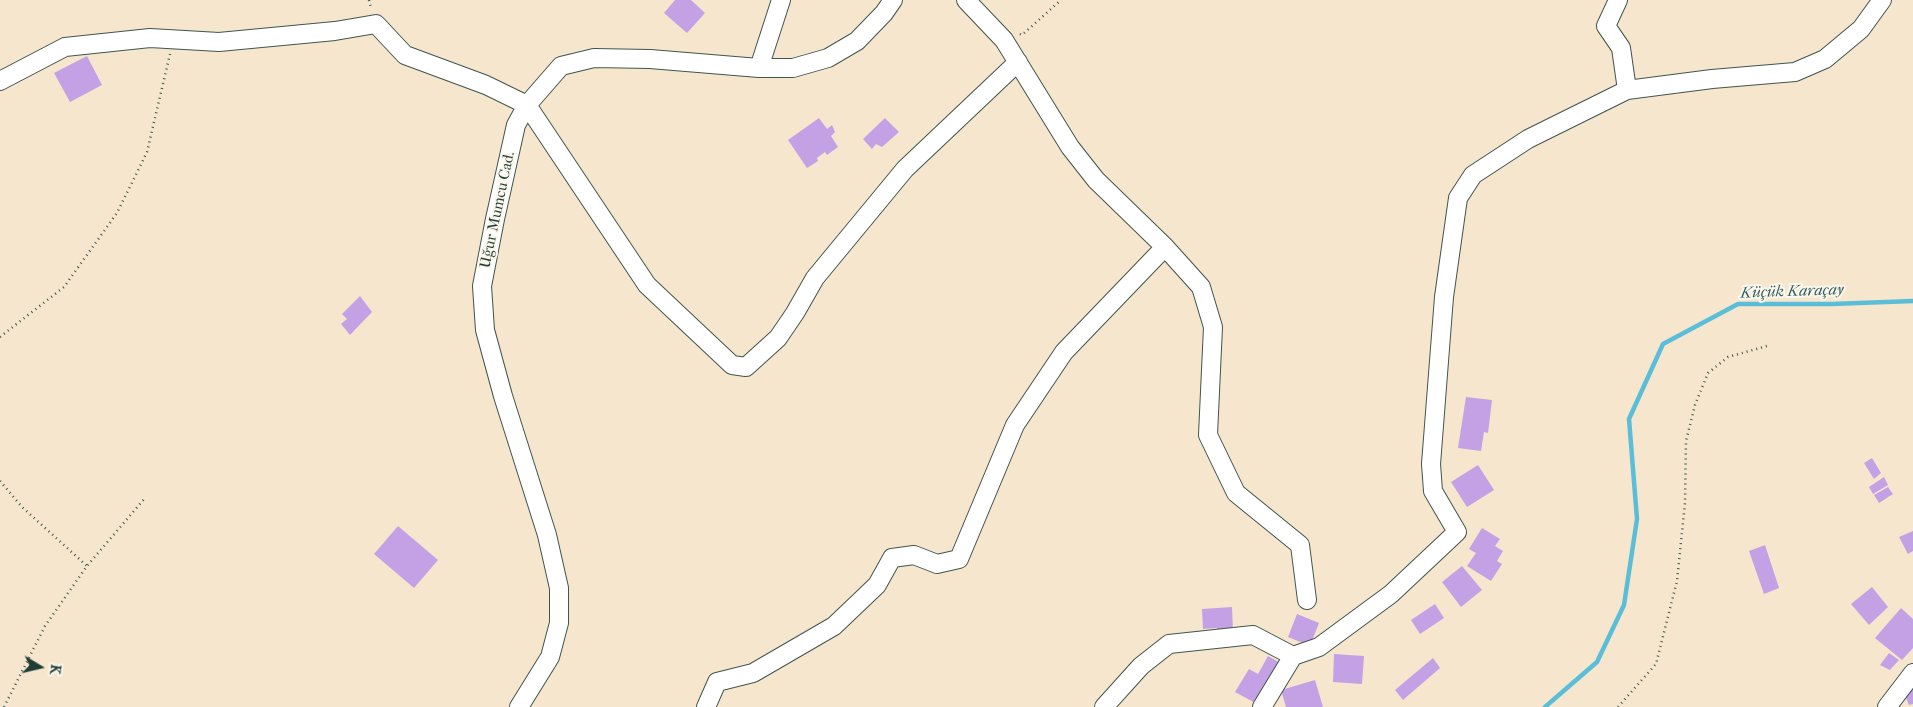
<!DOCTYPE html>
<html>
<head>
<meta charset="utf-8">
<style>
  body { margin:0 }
  #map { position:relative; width:1913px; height:707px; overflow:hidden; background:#f6e6ce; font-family:"IM FELL French Canon",serif }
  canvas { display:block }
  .north { position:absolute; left:15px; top:642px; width:50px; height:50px; -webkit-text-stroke:4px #fbf7ec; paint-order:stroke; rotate:99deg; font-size:14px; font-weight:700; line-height:20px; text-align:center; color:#1f3d34 }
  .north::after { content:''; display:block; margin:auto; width:18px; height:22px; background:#1f3d34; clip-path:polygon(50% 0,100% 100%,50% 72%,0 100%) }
</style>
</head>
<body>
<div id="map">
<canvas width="1913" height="707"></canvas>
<div class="north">K</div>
</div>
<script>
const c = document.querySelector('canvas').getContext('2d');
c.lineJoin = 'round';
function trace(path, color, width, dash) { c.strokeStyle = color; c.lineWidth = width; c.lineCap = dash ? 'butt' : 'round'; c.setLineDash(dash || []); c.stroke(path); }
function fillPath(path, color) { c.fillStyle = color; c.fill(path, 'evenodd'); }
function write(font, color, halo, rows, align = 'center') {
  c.font = font + ' "IM FELL French Canon",serif'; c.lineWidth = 4; c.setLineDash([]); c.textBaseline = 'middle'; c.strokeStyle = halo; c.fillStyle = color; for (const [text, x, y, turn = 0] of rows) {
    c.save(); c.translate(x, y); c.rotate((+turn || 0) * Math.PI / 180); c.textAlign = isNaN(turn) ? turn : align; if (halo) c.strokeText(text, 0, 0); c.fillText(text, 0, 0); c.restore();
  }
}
trace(new Path2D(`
  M 1545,707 L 1597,662 L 1624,605 L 1637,519 L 1629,419 L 1663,344 L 1738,304 L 1832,304 L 1913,301`), '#5bbed9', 4.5);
fillPath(new Path2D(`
  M 675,0 L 691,0 L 705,13 L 687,33 L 664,13 Z
  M 87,56 L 102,85 L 70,102 L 54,73 Z
  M 819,118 L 827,129 L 832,125 L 835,132 L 831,136 L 838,147 L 827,155 L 825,152 L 817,158 L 818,161 L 807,168 L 788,140 Z
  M 885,118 L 899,132 L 882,147 L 876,144 L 872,149 L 863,139 Z
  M 360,296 L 372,312 L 350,335 L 341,324 L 347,319 L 342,314 Z
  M 1466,397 L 1492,400 L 1488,433 L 1484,432 L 1481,451 L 1458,448 Z
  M 1872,458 L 1881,473 L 1874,479 L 1864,463 Z
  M 1478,465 L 1494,490 L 1467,507 L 1451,482 Z
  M 1884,477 L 1888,485 L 1873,494 L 1869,487 Z
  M 1888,487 L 1893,494 L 1879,503 L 1874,495 Z
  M 398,526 L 438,560 L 414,588 L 374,554 Z
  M 1482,528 L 1500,539 L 1495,546 L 1503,551 L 1497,561 L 1502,564 L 1491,581 L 1467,566 L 1476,553 L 1469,549 Z
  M 1913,531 L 1913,551 L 1908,554 L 1899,537 Z
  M 1765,545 L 1779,588 L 1764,594 L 1749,551 Z
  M 1462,566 L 1482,590 L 1461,607 L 1442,582 Z
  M 1872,587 L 1888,607 L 1869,625 L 1851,604 Z
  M 1435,604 L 1444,618 L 1420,634 L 1411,620 Z
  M 1232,607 L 1233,632 L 1217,632 L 1217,628 L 1203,629 L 1202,609 Z
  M 1901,608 L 1913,619 L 1913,648 L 1902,660 L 1875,638 Z
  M 1297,614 L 1319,623 L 1310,646 L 1288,637 Z
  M 1889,653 L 1899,660 L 1890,670 L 1880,665 Z
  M 1334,654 L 1364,656 L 1362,684 L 1333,682 Z
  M 1268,656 L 1282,664 L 1259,705 L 1235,692 L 1249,669 L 1258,674 Z
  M 1433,658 L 1440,668 L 1403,700 L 1395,690 Z
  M 1913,678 L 1913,704 L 1909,705 L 1903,691 Z
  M 1315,680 L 1323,707 L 1286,707 L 1281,690 Z`), '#c4a1e5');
const minor = new Path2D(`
  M 966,0 L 1004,40 L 1070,147 L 1096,180 L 1165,247 L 1201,287 L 1213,327 L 1208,435 L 1236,493 L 1300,545 L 1307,600
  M 1618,0 L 1606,26 L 1621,48 L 1627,90 L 1712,79 L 1795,72 L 1825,59 L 1861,29 L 1882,0
  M 759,68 L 781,0
  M 0,81 L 65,47 L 150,38 L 219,42 L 335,31 L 376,24 L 405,55 L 486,85 L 527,105 L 647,285 L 732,365 L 746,367 L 778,338 L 795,313 L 815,278 L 905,169 L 1018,62
  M 519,707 L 550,657 L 559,623 L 559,588 L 547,535 L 503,396 L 485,330 L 482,286 L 495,219 L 516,125 L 527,105 L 561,66 L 594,58 L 650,59 L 759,68 L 793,68 L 828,58 L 857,41 L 884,13 L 893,0
  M 706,707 L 717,682 L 753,673 L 834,626 L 877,585 L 892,558 L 914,555 L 937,564 L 959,559 L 1015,425 L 1064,352 L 1165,247
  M 1104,707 L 1141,666 L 1169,644 L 1253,635 L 1293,656
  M 1262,707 L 1293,656 L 1319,647 L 1391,594 L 1457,532 L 1433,491 L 1431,464 L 1444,297 L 1458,198 L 1473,175 L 1528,139 L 1627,90
  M 1887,707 L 1913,673`);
trace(minor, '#3f564b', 20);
trace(new Path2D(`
  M 369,0 L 371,8
  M 1020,34 L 1022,35 L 1061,0
  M 0,337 L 64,287 L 117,213 L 147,152 L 170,54
  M 0,481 L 22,507 L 87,566
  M 4,707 L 45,626 L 87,566 L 145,498
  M 1618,707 L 1656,664 L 1677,581 L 1685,503 L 1686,441 L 1695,405 L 1708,373 L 1728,357 L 1767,346`), '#3f564b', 2.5, [1, 4]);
trace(minor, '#fff', 18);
write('15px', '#1f3d34', '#fbf7ec', [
  ["Uğur Mumcu Cad.",498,210,-78]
]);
write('italic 16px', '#2e5d5d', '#fbf7ec', [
  ["Küçük Karaçay",1792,292,-2]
]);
</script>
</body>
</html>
